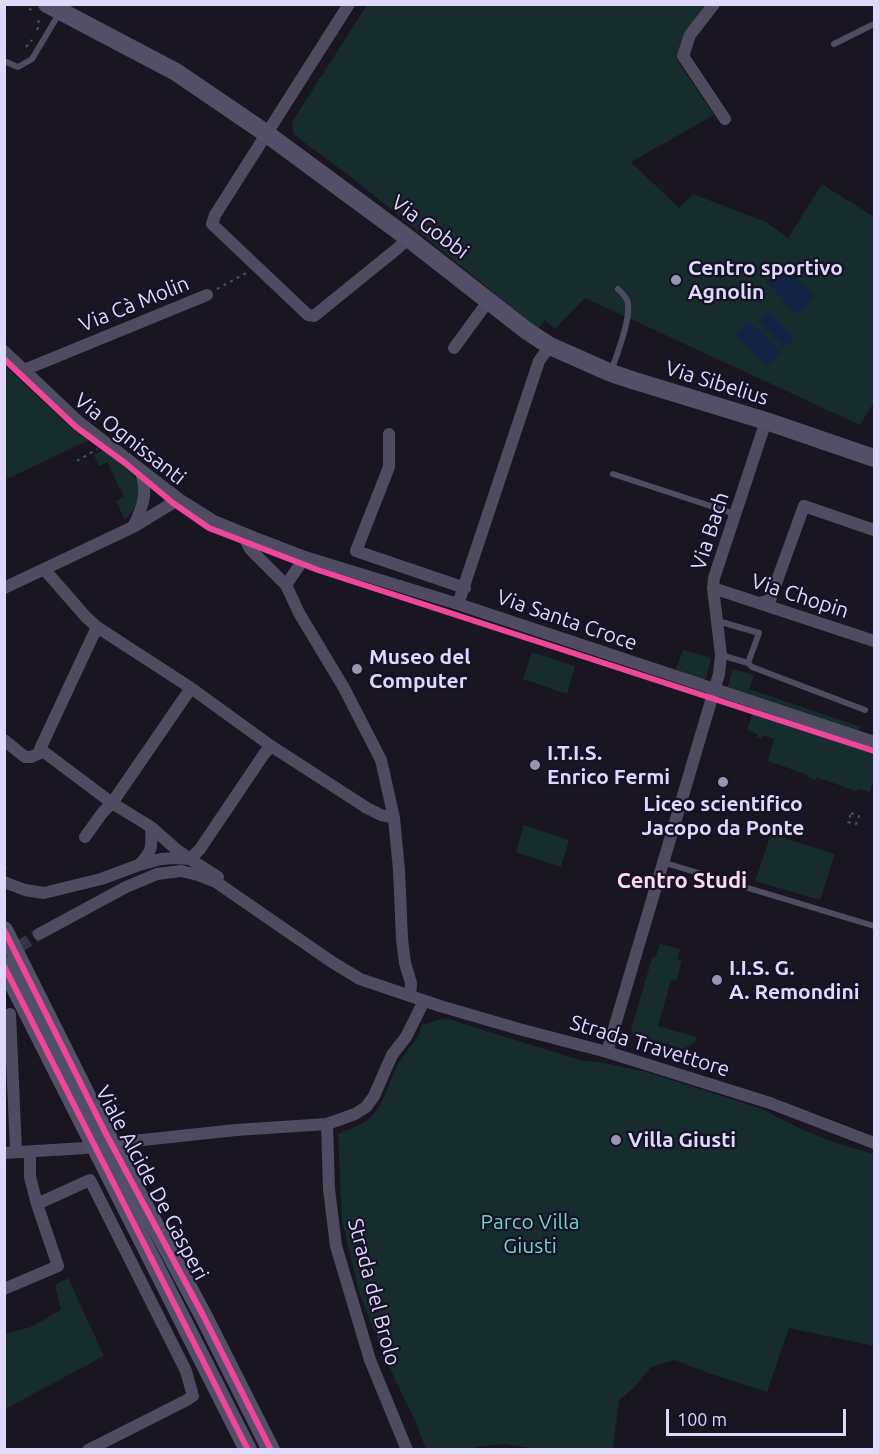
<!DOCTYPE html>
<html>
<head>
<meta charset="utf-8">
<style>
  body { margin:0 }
  #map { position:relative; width:879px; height:1454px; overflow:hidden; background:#191621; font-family:Ubuntu,sans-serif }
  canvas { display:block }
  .frame { position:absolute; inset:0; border:6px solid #dfd9fc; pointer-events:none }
  .scale { position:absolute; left:666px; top:1409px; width:180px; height:27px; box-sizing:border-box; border:3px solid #dfd9fc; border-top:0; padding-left:8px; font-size:18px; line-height:21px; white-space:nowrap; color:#dfd9fc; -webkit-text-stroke:4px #161126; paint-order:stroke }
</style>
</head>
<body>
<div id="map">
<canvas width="879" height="1454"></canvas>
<div class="frame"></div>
<div class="scale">100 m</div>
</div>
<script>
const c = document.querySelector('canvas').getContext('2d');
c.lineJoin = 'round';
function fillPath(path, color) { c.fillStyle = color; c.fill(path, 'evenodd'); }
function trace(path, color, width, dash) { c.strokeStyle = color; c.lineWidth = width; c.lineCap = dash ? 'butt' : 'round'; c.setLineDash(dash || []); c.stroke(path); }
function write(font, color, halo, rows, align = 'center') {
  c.font = font + ' Ubuntu,sans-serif'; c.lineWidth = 4.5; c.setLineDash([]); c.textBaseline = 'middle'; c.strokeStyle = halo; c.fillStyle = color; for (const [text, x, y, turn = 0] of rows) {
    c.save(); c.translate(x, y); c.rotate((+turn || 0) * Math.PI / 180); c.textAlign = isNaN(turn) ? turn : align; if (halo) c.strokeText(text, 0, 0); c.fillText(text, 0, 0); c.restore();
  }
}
fillPath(new Path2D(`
  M 367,5 L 710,5 L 681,43 L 677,60 L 714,115 L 631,162 L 679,208 L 693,194 L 766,222 L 788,238 L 822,184 L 874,217 L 874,402 L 860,425 L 585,298 L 555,329 L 545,320 L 538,329 L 355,180 L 293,134 L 292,122 Z
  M 5,366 L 75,431 L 89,440 L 5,480 Z
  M 104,450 C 120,461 145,476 138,499 C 135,508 131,514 125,520 L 116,501 L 124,497 L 107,462 L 99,466 L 94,455 Z
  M 683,650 L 709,657 L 711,660 L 706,678 L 703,680 L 675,672 Z
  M 532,652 L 575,666 L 567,694 L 523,679 Z
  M 733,669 L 754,675 L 749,689 L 861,727 L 855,735 L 727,689 Z
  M 753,714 L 874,754 L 874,778 L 870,792 L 859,789 L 856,791 L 816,777 L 815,780 L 808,777 L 808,775 L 768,761 L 774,739 L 763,735 L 762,738 L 757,737 L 758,734 L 747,730 Z
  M 524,825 L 569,840 L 561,867 L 516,852 Z
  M 771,834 L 835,854 L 820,900 L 755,881 Z
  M 660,944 L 680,949 L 677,959 L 682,961 L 676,981 L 671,980 L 658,1026 L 697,1037 L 695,1042 L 684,1049 L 633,1034 L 631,1030 L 652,958 L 656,956 Z
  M 445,1018 L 583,1061 L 599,1062 L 647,1072 L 762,1109 L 803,1130 L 836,1143 L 874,1154 L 874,1346 L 789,1328 L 767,1392 L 711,1374 L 675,1360 L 651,1367 L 634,1388 L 619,1400 L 613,1449 L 537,1449 L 505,1444 L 476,1447 L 475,1449 L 426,1449 L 416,1423 L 384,1356 L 360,1295 L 342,1220 L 338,1134 C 349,1129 364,1125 372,1116 C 386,1101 389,1079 400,1061 C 408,1047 418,1042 422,1025 Z
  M 68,1278 L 104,1356 L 5,1409 L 5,1334 L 31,1327 L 61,1310 L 55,1285 Z`), '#162c2d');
fillPath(new Path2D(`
  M 784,265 L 814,297 L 796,314 L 766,281 Z
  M 769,312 L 795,338 L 784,347 L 759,321 Z
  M 750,321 L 781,352 L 766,367 L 735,335 Z`), '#142345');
trace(new Path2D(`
  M 4,957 L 39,934`), '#373342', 12, [12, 6]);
trace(new Path2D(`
  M 23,4 L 34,12
  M 37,30 L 39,26 L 38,16
  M 26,47 L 32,40
  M 217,289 L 246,273
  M 77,461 L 97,449
  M 851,813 L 859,816 L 856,824 L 848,822 Z
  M 4,866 L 9,870`), '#495361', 2, [3, 4.5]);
trace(new Path2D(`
  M 834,44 L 874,24
  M 4,61 L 18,67 L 32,59 L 60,12
  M 611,372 C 616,356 633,315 627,300 C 625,296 621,292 618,289
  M 613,474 L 735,514
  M 718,621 L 759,633 L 748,663
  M 721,655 L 748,663 L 752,667 L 865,710
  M 662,862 L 874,926`), '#4f4c61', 6);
trace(new Path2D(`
  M 349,4 L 215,215 L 212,224 L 308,315 L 314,316 L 398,248 L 408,238
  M 714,4 L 690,35 L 683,56 L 725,119
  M 454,348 L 489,300
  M 4,351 L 79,422 L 179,499 L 214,521 L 248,535 L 305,557 L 458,604 L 874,742
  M 24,370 L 207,295
  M 389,434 L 389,467 L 356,551 L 465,588
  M 134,525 C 144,504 148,492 140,469
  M 248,535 L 246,541 L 250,549 L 286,585 L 299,613 L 344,688 L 381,760 L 394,818 L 399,870 L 402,939 L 405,963 L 411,983 L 410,996
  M 286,585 L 305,557
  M 4,588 L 133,527 L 179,499
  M 713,588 L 874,641
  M 760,603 L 770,600 L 804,506 L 874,530
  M 458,604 L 539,361 L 550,346
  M 97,627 L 191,688 L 271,746 L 367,808 L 381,815 L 394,818
  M 4,740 L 25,757 L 31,757 L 40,753 L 40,749 L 112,803 L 151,827 L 177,850 L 190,859 L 200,849 L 264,754 L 271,746
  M 40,749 L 97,627 L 86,617 L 44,569
  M 85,837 L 103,812 L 112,803 L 191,688
  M 139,865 C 153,851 152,846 151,827
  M 4,882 L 25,890 L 44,893 L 101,879 L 139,865 L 161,859 L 175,858 L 190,859 L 218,877
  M 39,934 L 126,887 L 157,874 L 181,871 L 198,875 L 216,882 L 332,962 L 360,979 L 440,1006 L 519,1029 L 607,1052 L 770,1103 L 874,1143
  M 10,1014 L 16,1152
  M 607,1052 L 719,674 L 721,655 L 713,588 L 714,578 L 766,421
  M 327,1124 L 329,1189 L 336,1246 L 370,1360 L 407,1450
  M 124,1142 L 236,1130 L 327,1124 L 355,1114 L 366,1107 L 374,1096 L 392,1055 L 406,1037 L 424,1001
  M 4,1153 L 85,1148
  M 37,1204 L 90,1180 L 186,1371 L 193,1396 L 185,1401 L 88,1450
  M 4,1289 L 58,1266 L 37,1204 L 30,1177 L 30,1152`), '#4f4c61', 12);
trace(new Path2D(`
  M 47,4 L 176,72 L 267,134 L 408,238 L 527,331 L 550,346 L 611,373 L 632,380 L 766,421 L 874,458
  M 4,930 L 105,1132 L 204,1317 L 271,1450
  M 4,966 L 248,1450`), '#524f67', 18);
trace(new Path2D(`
  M 4,359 L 76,427 L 125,463 L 173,503 L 209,528 L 318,570 L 874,751
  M 4,930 L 105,1132 L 204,1317 L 271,1450
  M 4,966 L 248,1450`), '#ed469a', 6);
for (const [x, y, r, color] of [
  [676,280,6,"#9a95af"],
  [357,669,6,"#9a95af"],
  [535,765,6,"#9a95af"],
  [723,782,6,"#9a95af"],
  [717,980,6,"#9a95af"],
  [616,1140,6,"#9a95af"]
]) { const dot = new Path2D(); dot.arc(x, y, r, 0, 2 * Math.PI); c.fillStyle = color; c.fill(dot); trace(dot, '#161126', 2); }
write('21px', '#dfd9fc', '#161126', [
  ["Via Gobbi",430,227,37],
  ["Via Cà Molin",134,304,-22],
  ["Via Sibelius",717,383,17],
  ["Via Ognissanti",130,439,38],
  ["Via Bach",710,531,-72],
  ["Via Chopin",800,596,18],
  ["Via Santa Croce",567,620,19],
  ["Strada Travettore",650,1046,17],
  ["Viale Alcide De Gasperi",152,1183,62],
  ["Strada del Brolo",374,1292,75]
]);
write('bold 21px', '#dfd9fc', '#161126', [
  ["Centro sportivo",688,268],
  ["Agnolin",688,292],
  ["Museo del",369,657],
  ["Computer",369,681],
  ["I.T.I.S.",547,753],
  ["Enrico Fermi",547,777],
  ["Liceo scientifico",723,804,"center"],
  ["Jacopo da Ponte",723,828,"center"],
  ["I.I.S. G.",729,968],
  ["A. Remondini",729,992],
  ["Villa Giusti",628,1140]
], 'left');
write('21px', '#6ad7c3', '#161126', [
  ["Parco Villa",530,1222],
  ["Giusti",530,1246]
]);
write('bold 22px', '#fcdbee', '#161126', [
  ["Centro Studi",682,881]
]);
</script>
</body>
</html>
